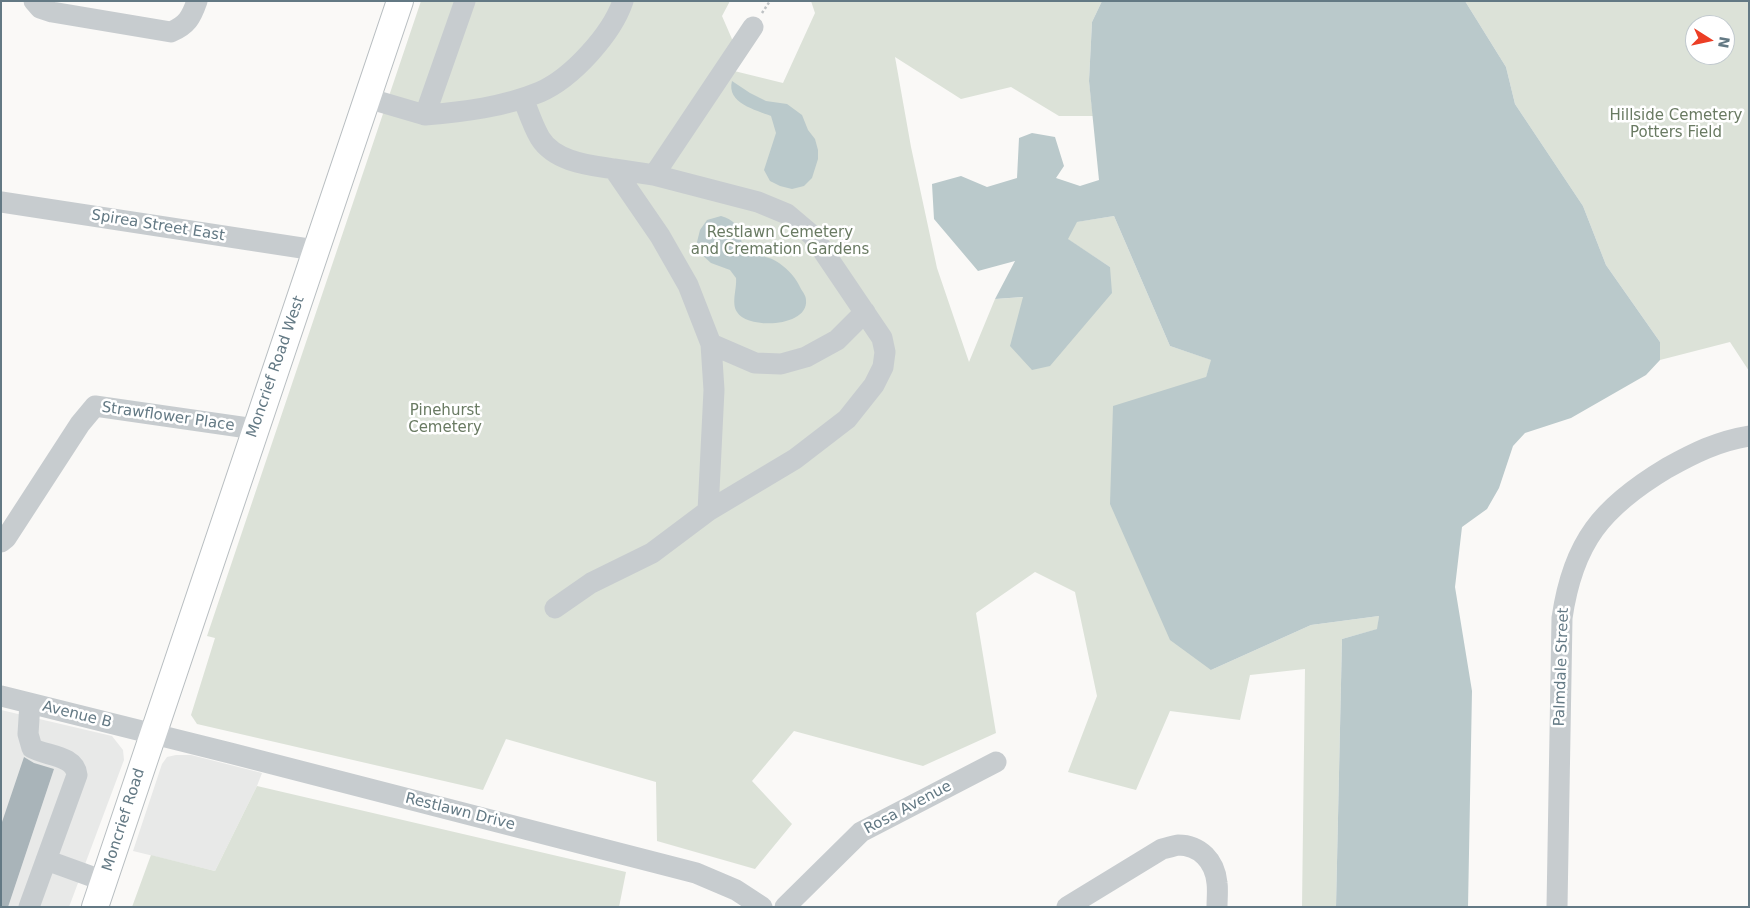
<!DOCTYPE html>
<html>
<head>
<meta charset="utf-8">
<style>
  body { margin:0 }
  #map { position:relative; width:1750px; height:908px; overflow:hidden; background:#faf9f7; font-family:"DejaVu Sans",sans-serif }
  canvas { display:block }
  .frame { position:absolute; inset:0; border:2px solid #637984; pointer-events:none }
  .north { position:absolute; left:1685px; top:15px; width:50px; height:50px; box-sizing:border-box; background:#fff; border:1px solid #c1c9ce; border-radius:50%; rotate:100deg; font-size:14px; font-weight:700; line-height:20px; text-align:center; color:#637984 }
  .north::after { content:''; display:block; margin:auto; width:18px; height:22px; background:#ec3e25; clip-path:polygon(50% 0,100% 100%,50% 72%,0 100%) }
</style>
</head>
<body>
<div id="map">
<canvas width="1750" height="908"></canvas>
<div class="frame"></div>
<div class="north">N</div>
</div>
<script>
const c = document.querySelector('canvas').getContext('2d');
c.lineJoin = 'round';
function fillPath(path, color) { c.fillStyle = color; c.fill(path, 'evenodd'); }
function trace(path, color, width, dash) { c.strokeStyle = color; c.lineWidth = width; c.lineCap = dash ? 'butt' : 'round'; c.setLineDash(dash || []); c.stroke(path); }
function write(font, color, halo, rows, align = 'center') {
  c.font = font + ' "DejaVu Sans",sans-serif'; c.lineWidth = 5; c.setLineDash([]); c.textBaseline = 'middle'; c.strokeStyle = halo; c.fillStyle = color; for (const [text, x, y, turn = 0] of rows) {
    c.save(); c.translate(x, y); c.rotate((+turn || 0) * Math.PI / 180); c.textAlign = isNaN(turn) ? turn : align; if (halo) c.strokeText(text, 0, 0); c.fillText(text, 0, 0); c.restore();
  }
}
fillPath(new Path2D(`
  M 1,710 L 112,736 L 123,750 L 124,760 L 69,907 L 1,907 Z
  M 176,755 L 191,755 L 262,773 L 257,786 L 215,871 L 133,851 L 162,764 L 167,757 Z`), '#e8e9e8');
fillPath(new Path2D(`
  M 421,1 L 730,1 L 722,16 L 735,46 L 718,67 L 783,83 L 815,13 L 811,1 L 1102,1 L 1092,22 L 1089,81 L 1093,116 L 1059,116 L 1011,87 L 961,99 L 895,57 L 911,147 L 937,268 L 969,362 L 995,299 L 1024,297 L 1110,267 L 1067,239 L 1076,222 L 1114,216 L 1170,346 L 1212,360 L 1206,377 L 1211,670 L 1311,625 L 1379,616 L 1378,629 L 1342,639 L 1336,907 L 1302,907 L 1305,669 L 1250,675 L 1240,720 L 1170,711 L 1136,790 L 1068,772 L 1097,696 L 1075,592 L 1035,572 L 976,613 L 996,733 L 923,766 L 794,731 L 752,781 L 792,824 L 755,869 L 657,841 L 656,782 L 506,739 L 483,790 L 197,724 L 191,715 L 215,638 L 207,636 Z
  M 1465,1 L 1749,1 L 1749,371 L 1730,342 L 1660,360 L 1660,342 L 1606,265 L 1583,206 L 1515,104 L 1506,67 ZM 1695,25 L 1725,25 L 1725,55 L 1695,55 Z
  M 257,786 L 626,872 L 619,907 L 132,907 L 151,855 L 215,871 Z`), '#dce2d8');
fillPath(new Path2D(`
  M 1102,1 L 1465,1 L 1506,67 L 1515,104 L 1583,206 L 1606,265 L 1660,342 L 1660,360 L 1646,375 L 1571,418 L 1525,433 L 1513,446 L 1499,488 L 1487,509 L 1462,527 L 1455,587 L 1472,691 L 1468,907 L 1336,907 L 1342,639 L 1377,629 L 1379,616 L 1311,625 L 1211,670 L 1170,640 L 1110,504 L 1113,406 L 1206,377 L 1211,360 L 1170,346 L 1114,216 L 1077,222 L 1068,239 L 1110,267 L 1112,293 L 1050,366 L 1032,370 L 1010,346 L 1023,297 L 995,299 L 1015,261 L 978,271 L 934,219 L 932,184 L 961,176 L 987,187 L 1017,178 L 1019,138 L 1032,133 L 1055,137 L 1064,166 L 1056,178 L 1080,186 L 1099,180 L 1089,81 L 1092,22 Z
  M 732,81 L 750,93 L 766,101 L 787,104 L 802,115 L 808,130 L 815,139 L 818,150 L 818,159 L 812,178 L 804,186 L 792,189 L 780,186 L 770,181 L 764,170 L 776,133 L 771,116 C 756,110 726,103 732,81 Z
  M 721,216 C 747,223 736,243 747,250 C 756,256 770,256 779,263 C 789,270 796,278 801,289 C 803,292 806,296 806,300 C 809,327 748,330 737,312 C 731,303 737,289 736,278 L 730,270 L 711,263 L 700,253 L 697,242 L 700,230 L 707,220 Z`), '#bac9cb');
fillPath(new Path2D(`
  M 24,757 L 34,763 L 54,769 L 8,907 L 1,907 L 1,825 Z`), '#a9b4b9');
const major = new Path2D(`
  M 95,907 L 400,1`);
trace(major, '#b8bec1', 28);
trace(new Path2D(`
  M 762,13 L 770,1`), '#bec2c4', 2.5, [2.5, 2.5]);
trace(new Path2D(`
  M 34,1 L 40,8 L 52,12 L 171,32 C 187,25 191,18 197,1
  M 367,98 L 425,115 L 465,1
  M 523,98 C 528,111 533,126 540,138 C 555,162 589,165 614,169
  M 425,115 C 463,112 504,107 540,92 C 572,78 612,34 623,1
  M 654,175 L 614,169 L 660,236 L 688,285 L 711,344 L 714,390 L 708,511
  M 1,202 L 315,250
  M 711,344 L 755,363 L 781,364 L 806,357 L 837,340 L 865,312
  M 1,542 L 6,538 L 80,424 L 95,406 L 255,429
  M 555,608 L 591,583 L 652,553 L 708,511 L 795,459 L 847,419 L 874,385 L 883,367 L 885,352 L 882,338 L 813,236 L 787,214 L 758,202 L 654,175 L 753,27
  M 1,696 L 230,753 L 696,873 L 736,890 L 762,907
  M 46,860 L 104,881
  M 29,907 L 77,775 C 75,755 46,756 32,748 L 28,734 L 30,703
  M 785,907 L 861,832 L 996,762
  M 1067,907 L 1162,849 C 1167,848 1173,846 1178,845 C 1200,845 1215,861 1217,883 C 1218,890 1217,899 1217,907
  M 1557,907 L 1562,618 C 1573,542 1602,507 1667,468 C 1694,453 1718,441 1749,436`), '#c7cccf', 21);
trace(major, '#fff', 26);
write('15px', '#697a62', '#fff', [
  ["Hillside Cemetery",1676,116],
  ["Potters Field",1676,133],
  ["Restlawn Cemetery",780,233],
  ["and Cremation Gardens",780,250],
  ["Pinehurst",445,411],
  ["Cemetery",445,428]
]);
write('15px', '#637984', '#fff', [
  ["Spirea Street East",158,226,9],
  ["Moncrief Road West",276,367,-71],
  ["Strawflower Place",168,417,8],
  ["Palmdale Street",1562,667,-88],
  ["Avenue B",77,715,14],
  ["Rosa Avenue",908,808,-28],
  ["Restlawn Drive",460,812,14],
  ["Moncrief Road",124,820,-72]
]);
</script>
</body>
</html>
